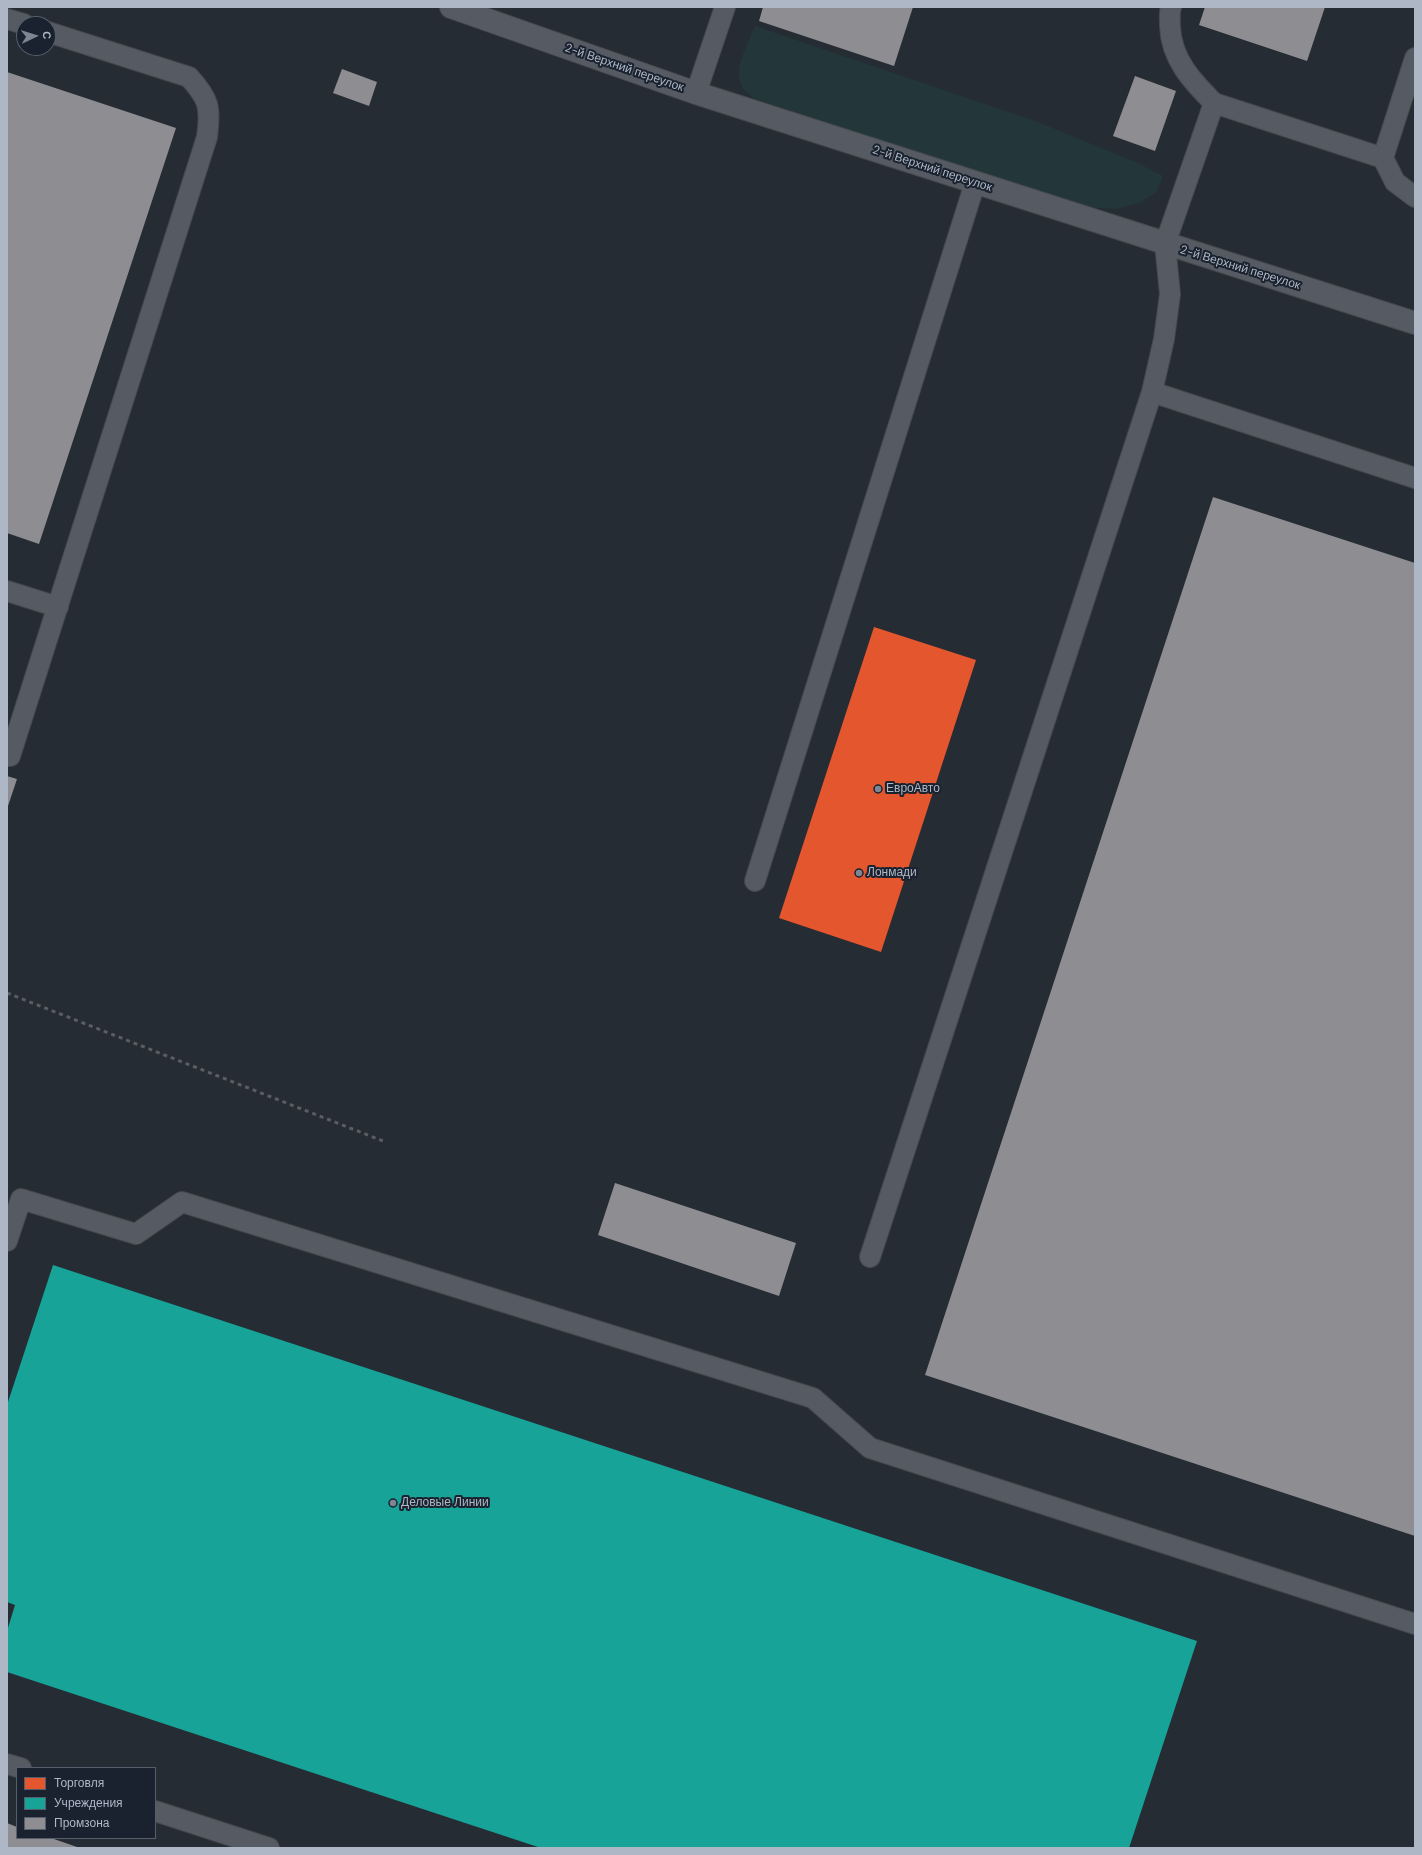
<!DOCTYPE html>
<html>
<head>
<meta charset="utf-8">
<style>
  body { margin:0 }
  #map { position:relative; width:1422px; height:1855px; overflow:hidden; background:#262c33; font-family:"DM Sans",sans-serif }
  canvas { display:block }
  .frame { position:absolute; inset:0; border:8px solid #aeb7c6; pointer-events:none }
  .legend { position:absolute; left:16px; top:1767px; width:140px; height:72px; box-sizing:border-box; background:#19222e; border:1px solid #555e6b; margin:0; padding:5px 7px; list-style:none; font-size:12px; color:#aeb7c6 }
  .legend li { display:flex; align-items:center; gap:8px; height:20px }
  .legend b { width:20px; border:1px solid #555e6b }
  .north { position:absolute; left:16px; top:16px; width:40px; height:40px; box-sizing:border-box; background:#19222e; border:1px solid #555e6b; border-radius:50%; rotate:86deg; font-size:11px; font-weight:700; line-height:16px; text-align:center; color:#aeb7c6 }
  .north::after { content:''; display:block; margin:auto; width:14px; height:18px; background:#7e8693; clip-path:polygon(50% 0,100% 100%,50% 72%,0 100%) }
</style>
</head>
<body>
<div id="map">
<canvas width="1422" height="1855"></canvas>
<div class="frame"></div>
<ul class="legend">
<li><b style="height:11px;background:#e4572e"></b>Торговля</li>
<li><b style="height:11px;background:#17a398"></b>Учреждения</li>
<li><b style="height:11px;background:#8d8d92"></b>Промзона</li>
</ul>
<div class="north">С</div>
</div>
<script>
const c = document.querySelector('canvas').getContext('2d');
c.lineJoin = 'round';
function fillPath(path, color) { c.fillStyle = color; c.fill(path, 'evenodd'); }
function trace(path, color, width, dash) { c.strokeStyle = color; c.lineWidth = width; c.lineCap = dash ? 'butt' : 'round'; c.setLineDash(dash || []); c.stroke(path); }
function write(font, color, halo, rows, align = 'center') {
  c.font = font + ' "DM Sans",sans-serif'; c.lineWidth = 4; c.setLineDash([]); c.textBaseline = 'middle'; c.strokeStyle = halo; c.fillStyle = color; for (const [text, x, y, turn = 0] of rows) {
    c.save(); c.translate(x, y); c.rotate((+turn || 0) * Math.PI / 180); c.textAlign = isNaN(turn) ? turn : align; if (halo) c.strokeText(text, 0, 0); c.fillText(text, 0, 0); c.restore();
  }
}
fillPath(new Path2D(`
  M 755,26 L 1038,122 L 1138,163 L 1163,176 L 1157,192 L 1139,203 L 1115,209 L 1084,207 L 756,99 C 724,82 745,52 755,26 Z`), '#233639');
fillPath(new Path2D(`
  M 874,627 L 976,660 L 881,952 L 779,918 Z`), '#e4572e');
fillPath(new Path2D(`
  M 53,1265 L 1197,1641 L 1129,1848 L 541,1848 L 7,1672 L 7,1631 L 15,1605 L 7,1602 L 7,1405 Z`), '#17a398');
fillPath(new Path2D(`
  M 763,7 L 913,7 L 894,66 L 759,21 Z
  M 1205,7 L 1325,7 L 1307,61 L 1199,25 Z
  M 342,69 L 377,82 L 369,106 L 333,93 Z
  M 7,72 L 176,128 L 39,544 L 7,533 Z
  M 1135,76 L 1176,91 L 1155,151 L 1113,136 Z
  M 1213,497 L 1415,563 L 1415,1536 L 925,1375 Z
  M 7,776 L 17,779 L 7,809 Z
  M 615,1183 L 796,1243 L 779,1296 L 598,1235 Z
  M 7,1823 L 17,1827 L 17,1838 L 51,1838 L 80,1848 L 7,1848 Z`), '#8d8d92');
const lane = new Path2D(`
  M 7,19 L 24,24
  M 696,93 L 725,7
  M 1214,103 L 1383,158 L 1415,58
  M 1383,158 L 1395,182 L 1415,197
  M 1152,392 L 1164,339 L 1170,294 L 1165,244 L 1214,103 C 1192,81 1171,59 1170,26 C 1170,20 1169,13 1171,7
  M 7,591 L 58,607
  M 7,755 L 10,756 L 207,137 C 211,107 209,99 189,77 L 48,32
  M 755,881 L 975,183
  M 7,1241 L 21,1199 L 136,1234 L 182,1202 L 813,1398 L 870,1448 L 1415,1624
  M 870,1257 L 1152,392 L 1415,478
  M 7,1764 L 21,1768
  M 155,1811 L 269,1848`);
const street = new Path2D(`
  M 451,7 L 696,93 L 1415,323`);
trace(lane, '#44484e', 22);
trace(street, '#44484e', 24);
trace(lane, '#565a62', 20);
trace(street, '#565a62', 22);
trace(new Path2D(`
  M 7,993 L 383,1141`), '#595d64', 3, [4, 4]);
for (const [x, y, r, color] of [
  [878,789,4,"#7e8693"],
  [859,873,4,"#7e8693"],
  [393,1503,4,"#7e8693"]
]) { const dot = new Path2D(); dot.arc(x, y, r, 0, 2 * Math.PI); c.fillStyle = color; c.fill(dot); trace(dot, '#19222e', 1.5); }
write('12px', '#aeb7c6', '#19222e', [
  ["2-й Верхний переулок",624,68,19],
  ["2-й Верхний переулок",932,169,18],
  ["2-й Верхний переулок",1240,268,17]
]);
write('12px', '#aeb7c6', '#19222e', [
  ["ЕвроАвто",886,789],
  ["Лонмади",867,873],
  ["Деловые Линии",401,1503]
], 'left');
</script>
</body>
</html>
